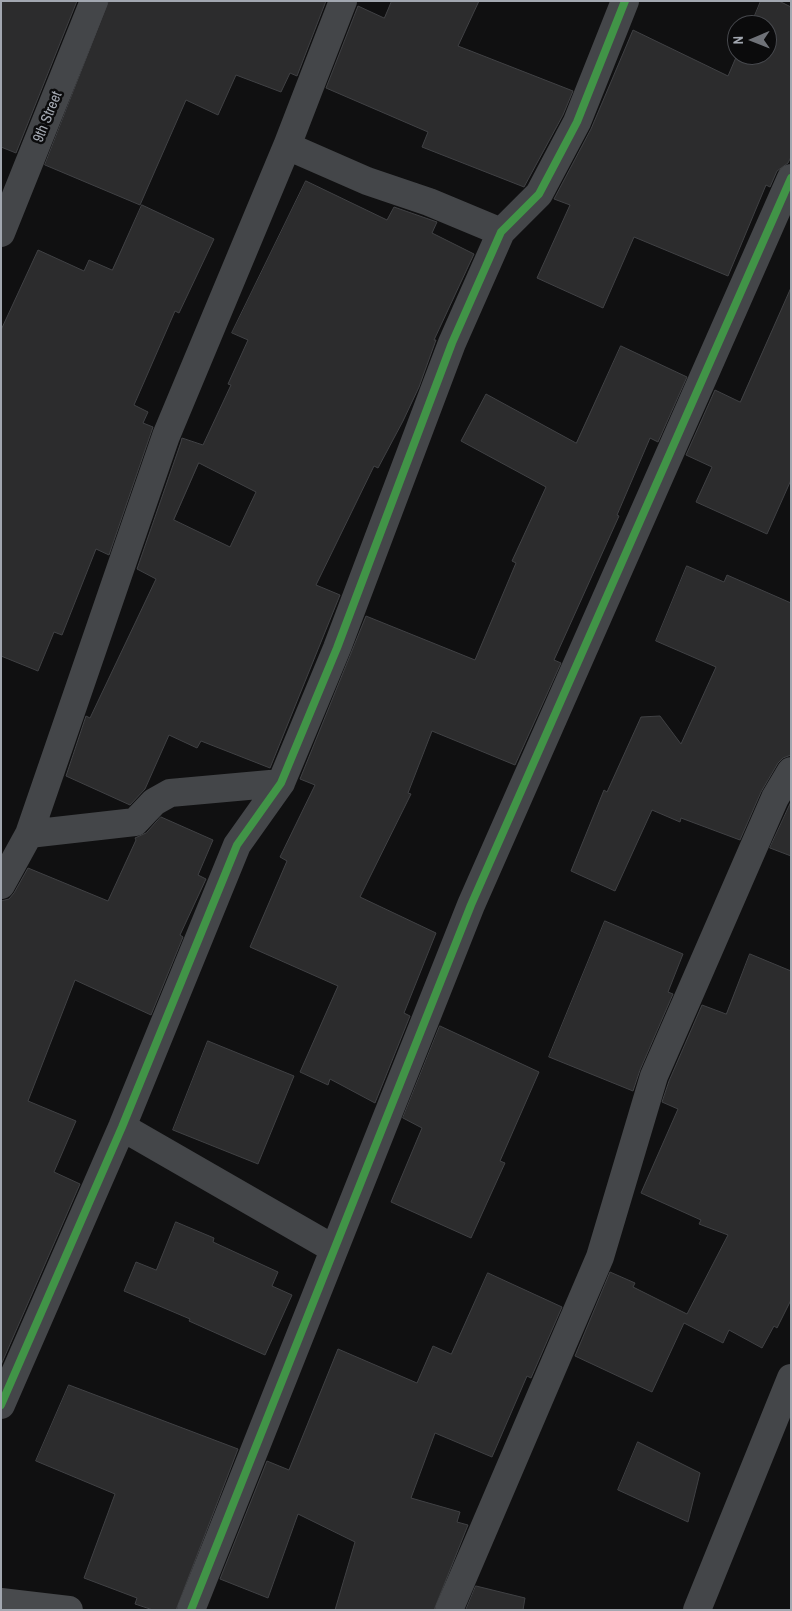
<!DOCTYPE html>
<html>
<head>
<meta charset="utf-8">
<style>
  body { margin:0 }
  #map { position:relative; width:792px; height:1611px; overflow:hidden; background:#101011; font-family:"Archivo Narrow",sans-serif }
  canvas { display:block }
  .frame { position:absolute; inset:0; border:2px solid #a2a7b0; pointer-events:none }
  .north { position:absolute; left:727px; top:15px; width:50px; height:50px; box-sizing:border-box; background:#0b0b0c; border:1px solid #47494e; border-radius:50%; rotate:269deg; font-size:14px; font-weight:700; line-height:20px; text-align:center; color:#a2a7b0 }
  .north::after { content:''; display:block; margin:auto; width:18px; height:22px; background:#6f7278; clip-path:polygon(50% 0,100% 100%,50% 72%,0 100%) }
</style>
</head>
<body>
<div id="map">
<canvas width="792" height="1611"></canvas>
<div class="frame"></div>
<div class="north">N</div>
</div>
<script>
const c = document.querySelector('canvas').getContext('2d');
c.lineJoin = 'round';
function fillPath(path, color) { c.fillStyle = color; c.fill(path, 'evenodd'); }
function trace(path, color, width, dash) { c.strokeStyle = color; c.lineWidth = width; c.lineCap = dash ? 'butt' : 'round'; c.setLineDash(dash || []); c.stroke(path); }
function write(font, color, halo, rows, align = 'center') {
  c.font = font + ' "Archivo Narrow",sans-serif'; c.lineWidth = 5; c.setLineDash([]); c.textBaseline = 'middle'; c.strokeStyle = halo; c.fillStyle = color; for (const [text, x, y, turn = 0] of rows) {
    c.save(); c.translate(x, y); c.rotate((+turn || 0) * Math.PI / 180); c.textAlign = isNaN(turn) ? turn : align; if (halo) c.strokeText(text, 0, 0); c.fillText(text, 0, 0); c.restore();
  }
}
const building = new Path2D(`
  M 1,1 L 77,1 L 16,153 L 1,147 Z
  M 109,1 L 326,1 L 297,76 L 290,73 L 281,92 L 236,75 L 218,115 L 186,100 L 140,205 L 45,165 Z
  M 392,1 L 479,1 L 458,46 L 573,91 L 563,115 L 524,187 L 422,147 L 428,132 L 326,88 L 358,6 L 384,18 Z
  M 761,1 L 779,1 L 791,7 L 791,157 L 788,163 L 777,171 L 770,187 L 766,185 L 728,276 L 634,237 L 603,308 L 537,278 L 570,205 L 554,199 L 591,129 L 633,30 L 728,76 L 737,55 L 767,55 L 767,25 L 751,25 Z
  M 306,181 L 387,220 L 394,207 L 437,222 L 432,233 L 474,254 L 434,340 L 436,340 L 419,387 L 403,421 L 378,468 L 374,466 L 316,585 L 340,595 L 270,768 L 201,741 L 197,748 L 169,735 L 145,789 L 130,805 L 66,776 L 86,716 L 90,718 L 156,579 L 137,569 L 181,442 L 182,438 L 203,445 L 231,385 L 228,384 L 248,340 L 232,333 ZM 199,463 L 256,492 L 230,547 L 174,520 Z
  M 142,205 L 214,239 L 179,313 L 175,311 L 134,405 L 148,412 L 143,423 L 153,427 L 109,555 L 96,549 L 62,635 L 54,632 L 38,671 L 1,656 L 1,330 L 38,250 L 84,271 L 89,260 L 112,270 Z
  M 791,288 L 791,480 L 767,534 L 696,502 L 712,467 L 686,455 L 715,390 L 740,402 Z
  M 621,346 L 687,377 L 658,442 L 650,438 L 617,515 L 619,516 L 554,660 L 561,663 L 515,765 L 432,731 L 408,793 L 411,794 L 360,897 L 436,933 L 404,1013 L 410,1016 L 375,1103 L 330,1079 L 328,1085 L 300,1072 L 338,986 L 250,947 L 287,861 L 280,857 L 315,785 L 300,779 L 366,616 L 475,660 L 516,563 L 512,561 L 546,487 L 461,441 L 486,394 L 576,443 Z
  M 687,566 L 724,582 L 727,575 L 791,603 L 791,755 L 783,758 L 778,763 L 761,792 L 740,840 L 681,818 L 680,822 L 652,810 L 615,891 L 571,871 L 604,790 L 607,792 L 641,717 L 660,716 L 681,744 L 716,667 L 656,641 Z
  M 791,802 L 791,856 L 770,848 Z
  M 161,817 L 213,840 L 198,875 L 206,879 L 180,935 L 183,937 L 151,1015 L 75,980 L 28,1101 L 76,1121 L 54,1172 L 80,1184 L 1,1365 L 1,901 L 9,899 L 14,893 L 28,868 L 108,901 L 136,840 L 135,838 L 146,833 Z
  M 605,921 L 683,954 L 668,992 L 673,994 L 640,1070 L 633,1091 L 549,1057 Z
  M 750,954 L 791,971 L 791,1300 L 777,1328 L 774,1326 L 762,1348 L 729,1330 L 723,1343 L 684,1323 L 652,1392 L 575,1356 L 610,1272 L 635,1283 L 633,1287 L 687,1314 L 728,1235 L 699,1224 L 701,1220 L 641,1193 L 678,1109 L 662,1102 L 669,1081 L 702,1005 L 726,1014 Z
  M 440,1026 L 539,1072 L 500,1161 L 505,1163 L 471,1238 L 391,1202 L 422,1128 L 403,1118 Z
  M 208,1041 L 294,1076 L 258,1164 L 173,1130 Z
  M 176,1222 L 214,1238 L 213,1242 L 278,1272 L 272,1286 L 292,1295 L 265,1355 L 189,1321 L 190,1319 L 124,1291 L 136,1262 L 156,1270 Z
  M 488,1273 L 562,1307 L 531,1378 L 527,1376 L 492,1457 L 435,1433 L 411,1498 L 460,1512 L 457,1522 L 468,1525 L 434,1610 L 335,1610 L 355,1542 L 298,1514 L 268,1598 L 220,1579 L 267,1461 L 289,1470 L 338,1349 L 417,1383 L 433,1346 L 451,1354 Z
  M 69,1385 L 238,1449 L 176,1610 L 153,1610 L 135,1604 L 137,1598 L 84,1578 L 115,1494 L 36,1461 Z
  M 638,1442 L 700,1473 L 688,1522 L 618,1490 Z
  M 476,1586 L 525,1598 L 523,1610 L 466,1610 Z`);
fillPath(building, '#2c2c2d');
trace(building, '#404144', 1);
trace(new Path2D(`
  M 287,146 L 367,181 L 429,202 L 501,232
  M 1,233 L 94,1
  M 29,834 L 135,822 L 154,802 L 170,793 L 281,783
  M 1,885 L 29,834 L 166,436 L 287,146 L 343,1
  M 122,1127 L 334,1249
  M 1,1405 L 122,1127 L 237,845 L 281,783 L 337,648 L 452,343 L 501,232 L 539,194 L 577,122 L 625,1
  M 191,1610 L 471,905 L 791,178
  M 449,1610 L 600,1257 L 654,1076 L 775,798 L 791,771
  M 697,1610 L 791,1378`), '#444649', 28);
trace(new Path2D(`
  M 1,1602 L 69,1610`), '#484a4d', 28);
trace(new Path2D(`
  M 1,1405 L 122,1127 L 237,845 L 281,783 L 337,648 L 452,343 L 501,232 L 539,194 L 577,122 L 625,1
  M 191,1610 L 471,905 L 791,178`), '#419447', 8);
write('15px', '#a2a7b0', '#0b0b0c', [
  ["9th Street",48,117,-68]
]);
</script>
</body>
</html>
